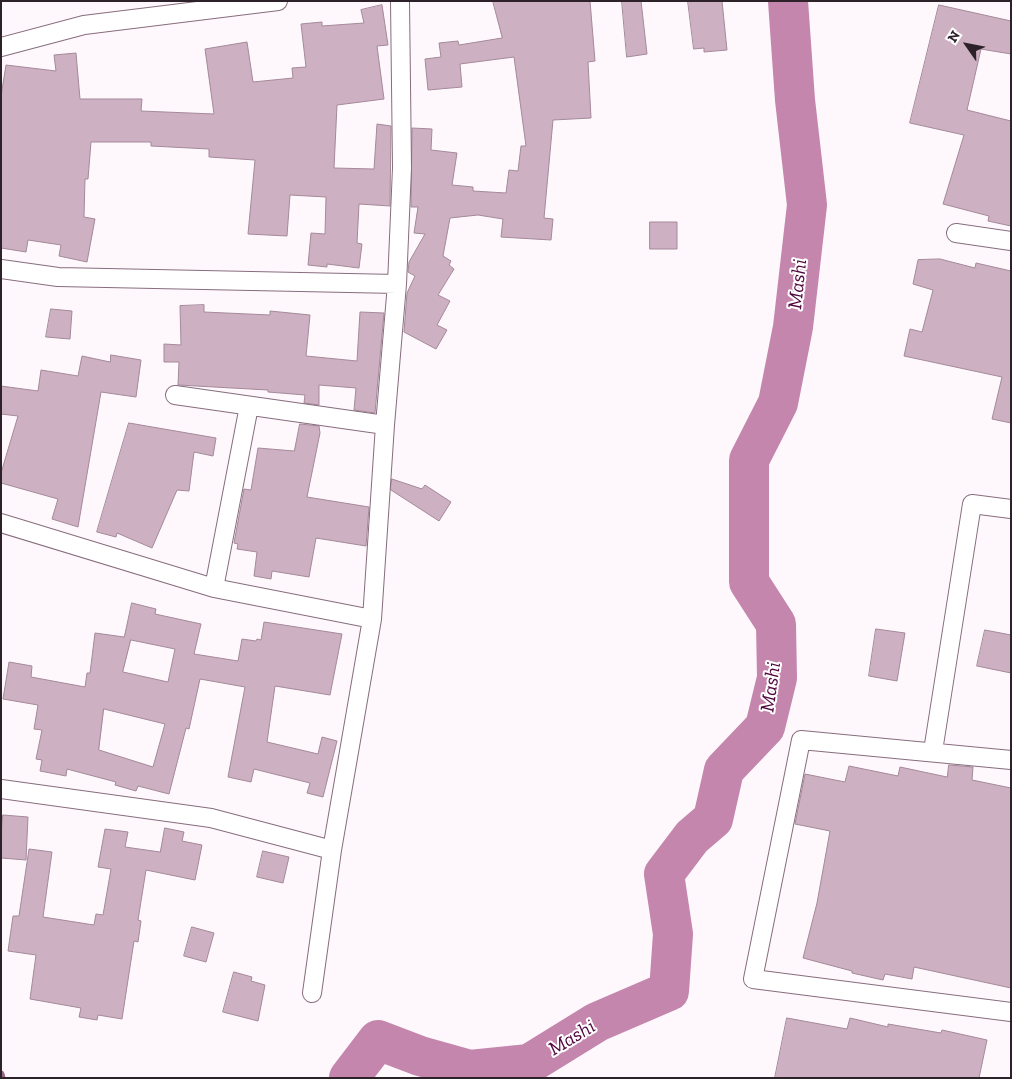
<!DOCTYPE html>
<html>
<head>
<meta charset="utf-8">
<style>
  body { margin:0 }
  #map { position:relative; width:1012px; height:1079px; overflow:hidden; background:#fef8fc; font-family:"Zilla Slab",serif }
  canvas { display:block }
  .frame { position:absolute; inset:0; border:2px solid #2d2229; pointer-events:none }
  .north { position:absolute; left:942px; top:20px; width:50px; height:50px; -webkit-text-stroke:4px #fff; paint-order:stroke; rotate:303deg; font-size:14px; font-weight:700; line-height:20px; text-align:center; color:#2d2229 }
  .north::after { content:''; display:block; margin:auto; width:18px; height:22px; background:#2d2229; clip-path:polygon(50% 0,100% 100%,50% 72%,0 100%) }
</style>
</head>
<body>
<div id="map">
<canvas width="1012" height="1079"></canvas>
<div class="frame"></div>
<div class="north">N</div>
</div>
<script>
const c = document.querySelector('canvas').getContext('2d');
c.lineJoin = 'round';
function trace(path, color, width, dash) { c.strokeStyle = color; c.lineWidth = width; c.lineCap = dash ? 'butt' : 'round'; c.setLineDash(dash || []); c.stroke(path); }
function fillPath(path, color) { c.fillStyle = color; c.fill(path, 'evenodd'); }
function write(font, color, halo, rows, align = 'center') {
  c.font = font + ' "Zilla Slab",serif'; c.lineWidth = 4; c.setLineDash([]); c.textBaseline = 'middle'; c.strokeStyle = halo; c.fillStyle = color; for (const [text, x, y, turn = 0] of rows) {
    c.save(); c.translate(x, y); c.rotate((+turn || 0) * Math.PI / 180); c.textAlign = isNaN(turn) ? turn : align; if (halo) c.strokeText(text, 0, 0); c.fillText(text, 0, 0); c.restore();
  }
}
trace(new Path2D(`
  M 1,1074 L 2,1078`), '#976885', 7);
trace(new Path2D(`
  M 349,1078 L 378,1040 L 420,1056 L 470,1070 L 529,1064 L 597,1022 L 669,991 L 673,934 L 664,874 L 692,837 L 713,819 L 724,770 L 765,727 L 777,678 L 776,624 L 749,582 L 749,460 L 778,403 L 793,327 L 807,205 L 795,100 L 788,1`), '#c486ad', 40);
const building = new Path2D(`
  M 493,1 L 590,1 L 595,61 L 588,62 L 591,118 L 553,120 L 544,218 L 553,219 L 551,240 L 501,237 L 503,219 L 478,215 L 450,218 L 443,256 L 451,261 L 449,265 L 454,269 L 438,295 L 450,301 L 437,325 L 447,330 L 436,349 L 404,332 L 407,293 L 415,276 L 408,272 L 409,262 L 425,234 L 414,233 L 418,207 L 411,207 L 412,128 L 432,129 L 431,150 L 457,153 L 452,185 L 473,187 L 473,191 L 506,193 L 509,170 L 518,171 L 521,146 L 526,146 L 514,57 L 460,64 L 462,87 L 428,90 L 425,59 L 441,57 L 439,43 L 458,41 L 459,45 L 502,38 Z
  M 622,1 L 641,1 L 647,54 L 627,57 Z
  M 688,1 L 722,1 L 727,50 L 704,52 L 704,48 L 694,49 Z
  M 382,5 L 388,45 L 377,46 L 384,99 L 337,105 L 334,168 L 374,169 L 377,124 L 391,126 L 390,206 L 359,204 L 357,243 L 362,244 L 359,268 L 327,264 L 327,267 L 308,265 L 311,233 L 325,234 L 326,197 L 290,195 L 287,236 L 248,234 L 255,160 L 209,157 L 209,149 L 151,146 L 151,142 L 91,142 L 88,179 L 85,179 L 84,217 L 95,219 L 87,262 L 59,256 L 61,245 L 28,240 L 26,252 L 1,248 L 1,96 L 6,65 L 56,71 L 54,55 L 76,53 L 80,99 L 142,99 L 141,111 L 214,114 L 205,49 L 247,42 L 253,82 L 293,78 L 292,68 L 306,67 L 301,24 L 322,22 L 322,26 L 364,23 L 361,10 Z
  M 939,5 L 1011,21 L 1011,54 L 981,49 L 967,110 L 1011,121 L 1011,226 L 988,221 L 989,216 L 943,204 L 964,135 L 910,123 Z
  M 650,222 L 677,222 L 677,249 L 650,249 Z
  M 940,259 L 975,268 L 976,263 L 1011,271 L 1011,423 L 992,419 L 1002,377 L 904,356 L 910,329 L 922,332 L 933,290 L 913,284 L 918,260 Z
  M 204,305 L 204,312 L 270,315 L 270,311 L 310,315 L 306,356 L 357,361 L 360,312 L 384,313 L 375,413 L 354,410 L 356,388 L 319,385 L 319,405 L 304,403 L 305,395 L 268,392 L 268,390 L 178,385 L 179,362 L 164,362 L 164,344 L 181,345 L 180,306 Z
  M 51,309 L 72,311 L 70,339 L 46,337 Z
  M 111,355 L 141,360 L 136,397 L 101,392 L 78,527 L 52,519 L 58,499 L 1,483 L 1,473 L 18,416 L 1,414 L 1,386 L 38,391 L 41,370 L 78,376 L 82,356 L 110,362 Z
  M 129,423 L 216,438 L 213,456 L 194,452 L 189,491 L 177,490 L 152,548 L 117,533 L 116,537 L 97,532 Z
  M 300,424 L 319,426 L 320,433 L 307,497 L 369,507 L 366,546 L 316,538 L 309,577 L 272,571 L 271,579 L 254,576 L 257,552 L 237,549 L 238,544 L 234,543 L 244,489 L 251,490 L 258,448 L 294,451 Z
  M 392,479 L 422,489 L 425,485 L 451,502 L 439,521 L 391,490 Z
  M 132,603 L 156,609 L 155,614 L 201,624 L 194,654 L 238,661 L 242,639 L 256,641 L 257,639 L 261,640 L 264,622 L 342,634 L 330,695 L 275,686 L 267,742 L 318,754 L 322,737 L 337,741 L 323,797 L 307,793 L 310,783 L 254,769 L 251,782 L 228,777 L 245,687 L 200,679 L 189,729 L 186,728 L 169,794 L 138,786 L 136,791 L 115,785 L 116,782 L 67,769 L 66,776 L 40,771 L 42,760 L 36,759 L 42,730 L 34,729 L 38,705 L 3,699 L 9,662 L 32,666 L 31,677 L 85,687 L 87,673 L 90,673 L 95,633 L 124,637 ZM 131,640 L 175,649 L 168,682 L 123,672 ZM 104,709 L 165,724 L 153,767 L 99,750 Z
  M 876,629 L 905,633 L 897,681 L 869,676 Z
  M 985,630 L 1011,635 L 1011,673 L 977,666 Z
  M 949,765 L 973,767 L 972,780 L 1011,788 L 1011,988 L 914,967 L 912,979 L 885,974 L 883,980 L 852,973 L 852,971 L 803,958 L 817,903 L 830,831 L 795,824 L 805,774 L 845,782 L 849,766 L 898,776 L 900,767 L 947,777 Z
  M 3,815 L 28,817 L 26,860 L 1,858 Z
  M 165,828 L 184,832 L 182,841 L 202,845 L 195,880 L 146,870 L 138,920 L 141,921 L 138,942 L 134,941 L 122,1019 L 98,1015 L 97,1020 L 79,1017 L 81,1008 L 30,999 L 36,955 L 8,951 L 13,916 L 19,916 L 29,849 L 52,852 L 43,917 L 94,925 L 96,914 L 103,915 L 111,869 L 98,867 L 105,829 L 128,832 L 125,847 L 160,852 Z
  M 263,851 L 289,857 L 283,883 L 257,877 Z
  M 192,927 L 214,933 L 206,962 L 184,956 Z
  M 234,972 L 252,977 L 251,981 L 265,985 L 258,1021 L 223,1012 Z
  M 787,1018 L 847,1029 L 850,1018 L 888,1027 L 888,1024 L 941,1033 L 942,1030 L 987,1040 L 979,1078 L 775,1078 Z`);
fillPath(building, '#cdb0c2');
trace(building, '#a48999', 1);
const minor = new Path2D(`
  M 1,47 L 84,25 L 278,1
  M 956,233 L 1011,241
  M 1,269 L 58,277 L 397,284
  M 175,395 L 385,425
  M 1,523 L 214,588 L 372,619
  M 214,588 L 249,406
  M 933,751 L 972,504 L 1011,509
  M 1011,760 L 801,740 L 753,979 L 1011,1012
  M 1,789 L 211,818 L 332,850
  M 312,993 L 332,850 L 372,619 L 385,425 L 397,284 L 402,168 L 400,1`);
trace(minor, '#876d7d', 20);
trace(minor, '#fff', 18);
write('italic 20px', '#52063f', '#fff', [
  ["Mashi",798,284,-84],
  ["Mashi",771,687,-82],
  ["Mashi",572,1038,-31]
]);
</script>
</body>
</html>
